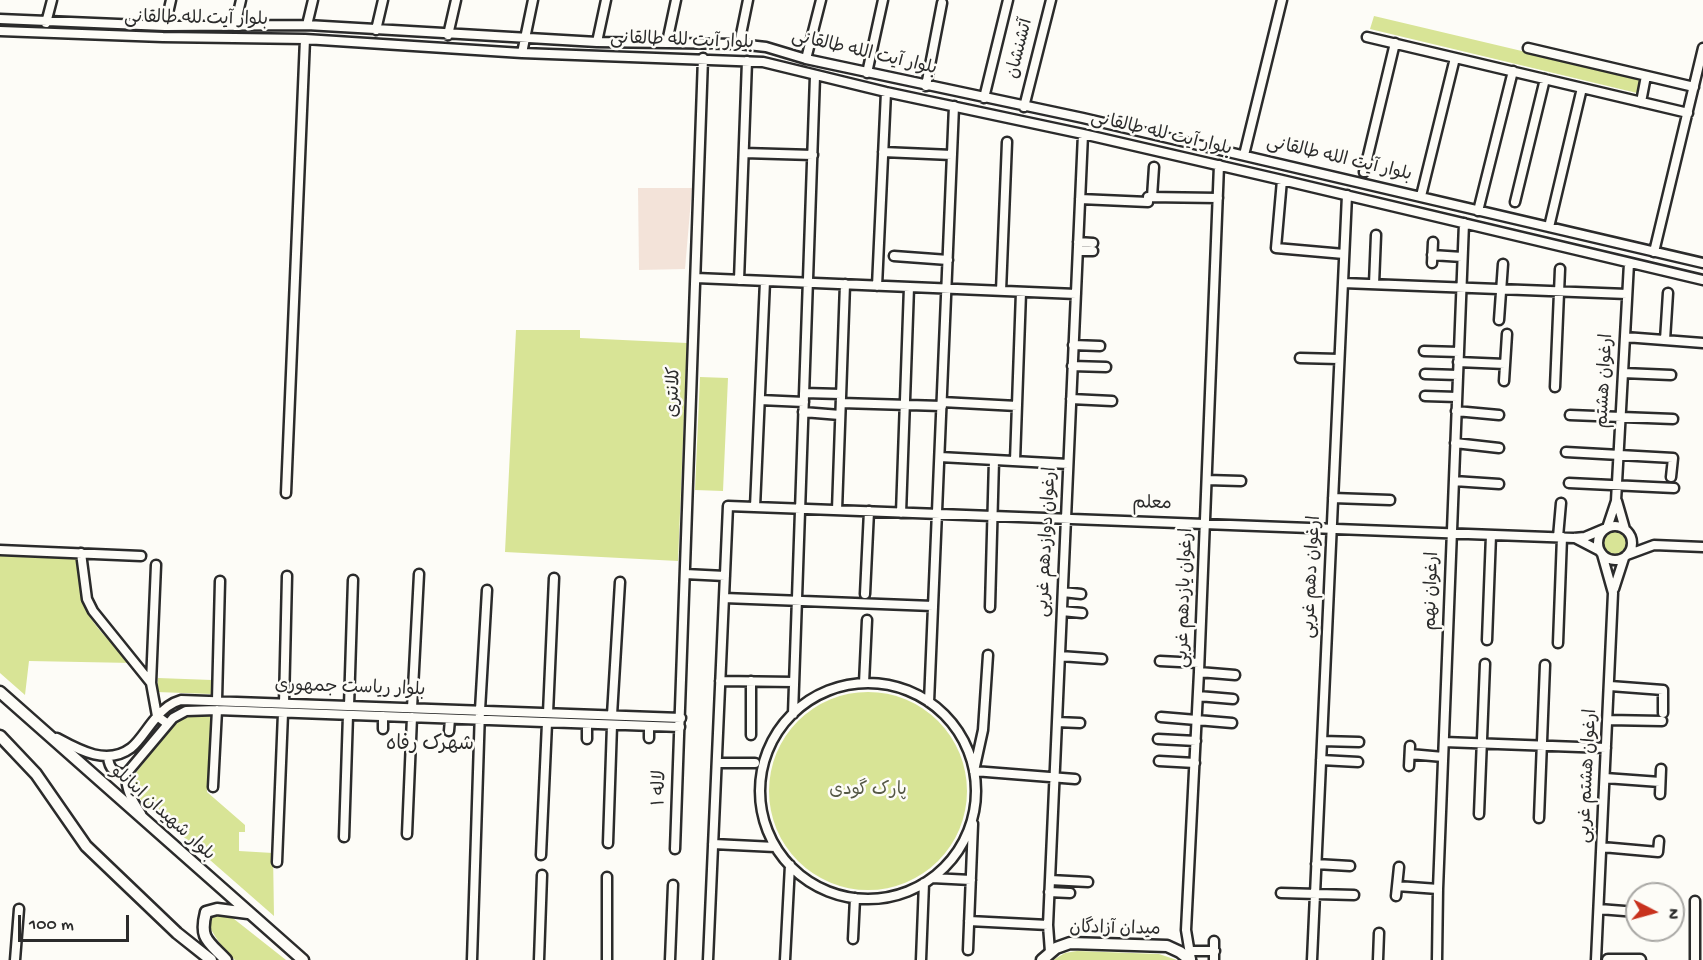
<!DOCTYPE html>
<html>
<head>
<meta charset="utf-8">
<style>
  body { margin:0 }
  #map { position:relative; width:1703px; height:960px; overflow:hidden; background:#fdfcf7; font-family:"Gochi Hand",sans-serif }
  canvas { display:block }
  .north { position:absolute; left:1625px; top:882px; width:60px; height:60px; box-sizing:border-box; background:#fdfcf7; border:2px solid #a9a8a5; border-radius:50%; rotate:96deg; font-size:16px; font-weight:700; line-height:24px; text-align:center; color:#2b2b2b }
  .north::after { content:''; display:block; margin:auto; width:21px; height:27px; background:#c8321e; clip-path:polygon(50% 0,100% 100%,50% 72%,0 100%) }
  .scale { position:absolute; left:18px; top:915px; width:111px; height:27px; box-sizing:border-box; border:3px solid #2b2b2b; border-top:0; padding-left:8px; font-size:18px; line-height:21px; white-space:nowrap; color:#2b2b2b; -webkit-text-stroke:4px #fdfcf7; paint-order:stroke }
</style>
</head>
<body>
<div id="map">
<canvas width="1703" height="960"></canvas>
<div class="north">N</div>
<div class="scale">100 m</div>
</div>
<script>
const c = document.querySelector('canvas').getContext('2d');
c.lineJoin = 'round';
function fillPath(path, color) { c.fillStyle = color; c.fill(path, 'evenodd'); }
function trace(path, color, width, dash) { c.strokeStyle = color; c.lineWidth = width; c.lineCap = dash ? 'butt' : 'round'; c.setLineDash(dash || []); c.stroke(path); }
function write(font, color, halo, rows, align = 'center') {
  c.font = font + ' "Gochi Hand","Playpen Sans Arabic",sans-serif'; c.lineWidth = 5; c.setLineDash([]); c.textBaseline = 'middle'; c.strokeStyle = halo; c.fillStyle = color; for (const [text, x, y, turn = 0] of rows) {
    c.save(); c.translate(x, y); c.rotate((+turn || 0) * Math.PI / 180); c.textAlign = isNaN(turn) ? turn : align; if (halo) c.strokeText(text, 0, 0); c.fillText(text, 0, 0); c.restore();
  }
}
fillPath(new Path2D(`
  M 638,188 L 692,188 L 685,269 L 639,270 Z`), '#f3e3d9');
fillPath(new Path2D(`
  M 1374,16 L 1640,79 L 1643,83 L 1641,92 L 1637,93 L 1370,29 Z
  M 516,330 L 580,330 L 580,338 L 687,343 L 678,561 L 505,552 Z
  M 700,377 L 728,378 L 723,491 L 695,490 Z
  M1602 542a12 12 0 1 1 24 0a12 12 0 1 1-24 0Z
  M 0,556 L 77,558 C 79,572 79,588 83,601 C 90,626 115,646 133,663 L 29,661 L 25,695 L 0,673 Z
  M 158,678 L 212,680 L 211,694 L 157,692 Z
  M769 791a99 99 0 1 1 198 0a99 99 0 1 1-198 0Z
  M 211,713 L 207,792 L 245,825 L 245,832 L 239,832 L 239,851 L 273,853 L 274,916 L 131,791 L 129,782 L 178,718 Z
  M 213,914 L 229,915 L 286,960 L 235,960 C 222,948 213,935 206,919 Z
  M 1077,951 L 1159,954 L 1177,960 L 1053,960 L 1065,953 Z`), '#d8e496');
const minor = new Path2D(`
  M 0,19 L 165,26 L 307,25 L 597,42 L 739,44 L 766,47 L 806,59 L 1083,118 L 1703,263
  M 46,23 L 52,0
  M 307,25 L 313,0
  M 165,26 L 171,0
  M 235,26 L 241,0
  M 376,30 L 383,0
  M 0,31 L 163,37 L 305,39 L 522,53 L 763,62 L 886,92 L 1083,134 L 1282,180 L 1703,280
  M 448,35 L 456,0
  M 1367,37 L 1688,113
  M 597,42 L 606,0
  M 667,42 L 676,0
  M 739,44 L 748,0
  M 1528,48 L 1694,87
  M 522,53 L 533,0
  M 806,59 L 821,0
  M 867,73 L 883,0
  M 926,86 L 942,3
  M 984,98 L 1008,0
  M 1641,102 L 1646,76
  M 1024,107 L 1051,0
  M 883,152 L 952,155
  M 744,153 L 813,155
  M 1244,155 L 1282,0
  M 1364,172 L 1395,43
  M 1282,180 L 1276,248 L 1344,254
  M 1421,196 L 1455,58
  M 1152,197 L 1154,167
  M 1080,199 L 1148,202 L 1148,197 L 1218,198
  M 1515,202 L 1545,79
  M 1478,211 L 1513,71
  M 1549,227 L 1582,88
  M 1078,242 L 1093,243
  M 1078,251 L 1093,251
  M 1654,252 L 1703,48
  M 1432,255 L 1462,257
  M 894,256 L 948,260
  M 1432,263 L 1433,242
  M 696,278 L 1076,294
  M 739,280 L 747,61
  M 1343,283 L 1627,294
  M 1374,284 L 1376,235
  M 877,286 L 886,92
  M 1001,291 L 1007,142
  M 1499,320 L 1503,264
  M 1625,337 L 1703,343
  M 1665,340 L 1668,293
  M 1073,345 L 1100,346
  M 1424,351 L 1459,352
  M 1300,358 L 1339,359
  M 1458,362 L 1505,364
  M 1072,366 L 1106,367
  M 1623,373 L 1671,375
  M 1425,374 L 1458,375
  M 1504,381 L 1507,334
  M 1555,387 L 1560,269
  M 804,393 L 841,394
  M 1425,396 L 1457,397
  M 1071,399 L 1112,401
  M 760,400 L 804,402
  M 942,402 L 1017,406
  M 841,403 L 942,406
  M 1456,411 L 1499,415
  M 803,412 L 840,415
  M 1570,415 L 1673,419
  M 1455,443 L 1499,448
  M 1566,452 L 1673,458 L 1671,477
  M 940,457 L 1068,464
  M 1015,461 L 1021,292
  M 1207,480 L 1241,481
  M 1454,481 L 1499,484
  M 1569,483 L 1674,488
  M 286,493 L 305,39
  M 1333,498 L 1390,500
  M 1617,501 L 1625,529
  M 755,507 L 765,281
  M 837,510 L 845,284
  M 901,513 L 909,287
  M1598 543a17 17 0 1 1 34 0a17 17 0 1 1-34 0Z
  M 1607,528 L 1616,501 L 1629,263
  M 1558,537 L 1561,503
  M 1575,538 L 1600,551
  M 0,550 L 141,556
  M 81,553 L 87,599 L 93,611 L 151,683
  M 1627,555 L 1654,545 L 1703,547
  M 156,565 L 151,683 L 157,716 L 168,724
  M 685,574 L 725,576
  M 1614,589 L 1624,558
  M 1063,592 L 1081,594
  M 865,594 L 869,511
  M 724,598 L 933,606
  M 990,607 L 994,460
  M 1062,611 L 1082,613
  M 1487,640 L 1491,535
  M 1558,643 L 1562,537
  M 988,655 L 983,730 L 974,771 L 1075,779
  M 1060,656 L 1102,659
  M 1160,661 L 1199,663
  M 1199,672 L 1235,675
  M 720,681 L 794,682
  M 751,681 L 751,735
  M 864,683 L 867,620
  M760 791a108 108 0 1 1 216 0a108 108 0 1 1-216 0Z
  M 1610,686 L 1663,690 L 1663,713
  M 1198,696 L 1233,699
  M 217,700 L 220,581
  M 929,702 L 954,106
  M 284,703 L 287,576
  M 349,706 L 353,580
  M 412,708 L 419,574
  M 548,713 L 554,578
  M 793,714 L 815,76
  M 612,715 L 620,582
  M 383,716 L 383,729
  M 1161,717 L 1232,723
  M 1608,720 L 1662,721
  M 1057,722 L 1080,723
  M 449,731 L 450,719
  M 57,738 C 79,750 107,766 131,748 C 140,741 147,728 155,719 C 162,710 170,703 181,700 L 681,718
  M 649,738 L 649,726
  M 587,739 L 587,724
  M 1158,739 L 1196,741
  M 1322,741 L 1359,742
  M 1444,742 L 1606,748
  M 1410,754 L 1443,757
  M 108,757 C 109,768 114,774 126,774
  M 1321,760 L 1358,762
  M 1159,761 L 1195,763
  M 717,763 L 755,763
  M 1409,766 L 1410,746
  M 1605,778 L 1660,782
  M 213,787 L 217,710
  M 1660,794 L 1661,769
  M 141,814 C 132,800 126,791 126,774 L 173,718 L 186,711 L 217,710 L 680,727
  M 1479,814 L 1485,664
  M 1539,818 L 1545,665
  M 407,834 L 412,717
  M 344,837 L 348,715
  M 608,843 L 612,725
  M 713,844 L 775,847
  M 1602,847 L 1658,852 L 1659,841
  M 675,849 L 703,58
  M 541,855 L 547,723
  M 277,862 L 283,713
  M 1316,864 L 1350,866
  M 932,878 L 971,880
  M 1050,880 L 1088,882
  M 1397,886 L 1438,889
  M 1049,892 L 1070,893
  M 1281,893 L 1354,895
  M 1396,896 L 1399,867
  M 1695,901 L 1695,960
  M 1599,909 L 1637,912
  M 969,921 L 1048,925
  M 853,939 L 855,898
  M 1214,941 L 1214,960
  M 968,950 L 973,824
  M 1189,951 L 1215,951
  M 1050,952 L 1048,925 L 1083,134
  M 15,960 L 19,909
  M 472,960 L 480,710 L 487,590
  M 539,960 L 542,875
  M 607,960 L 607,877
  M 670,960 L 673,885
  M 708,960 L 728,506 L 1574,538 L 1585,537 L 1604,529
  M 785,960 L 790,865
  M 921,960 L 924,883
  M 1191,960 L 1186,930 L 1199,672 L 1219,165
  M 1312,960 L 1347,195
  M 1378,960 L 1379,933
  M 1437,960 L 1438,889 L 1464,223
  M 1596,960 L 1613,593 L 1602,554`);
const major = new Path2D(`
  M 0,692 L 303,960
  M 0,736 L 36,774 L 86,846 L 177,933 L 211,960
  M 226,960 C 208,941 199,939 206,912 L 217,909 L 248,913
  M 1042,960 L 1056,948 L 1070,943 L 1167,946 L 1180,952 L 1190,960
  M 1608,960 L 1640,960`);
trace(minor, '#2b2b2b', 13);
trace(major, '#2b2b2b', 15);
trace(minor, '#fdfcf7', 8);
trace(major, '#fdfcf7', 10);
write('18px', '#2b2b2b', '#fdfcf7', [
  ["بلوار آیت لله طالقانی",196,20,1],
  ["بلوار آیت لله طالقانی",682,42,2],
  ["آتشنشان",1021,49,-76],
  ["بلوار آیت الله طالقانی",864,54,13],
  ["بلوار آیت لله طالقانی",1161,135,13],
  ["بلوار آیت الله طالقانی",1339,160,13],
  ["ارغوان هشتم",1606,381,-87],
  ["کلانتری",675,392,-88],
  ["معلم",1152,505,2],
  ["ارغوان دوازدهم غربی",1048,542,-87],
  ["ارغوان دهم غربی",1313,577,-87],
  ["ارغوان نهم",1433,591,-88],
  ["ارغوان یازدهم غربی",1186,598,-88],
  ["بلوار ریاست جمهوری",350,689,2],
  ["ارغوان هشتم غربی",1589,776,-87],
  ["لاله ۱",661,788,-88],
  ["بلوار شهیدان اینانلو",162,814,42],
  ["میدان آزادگان",1115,930,1]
]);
write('18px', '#565946', '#fdfcf7', [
  ["پارک گودی",868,791]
]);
write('20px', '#2b2b2b', '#fdfcf7', [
  ["شهرک رفاه",430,746]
]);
</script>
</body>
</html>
